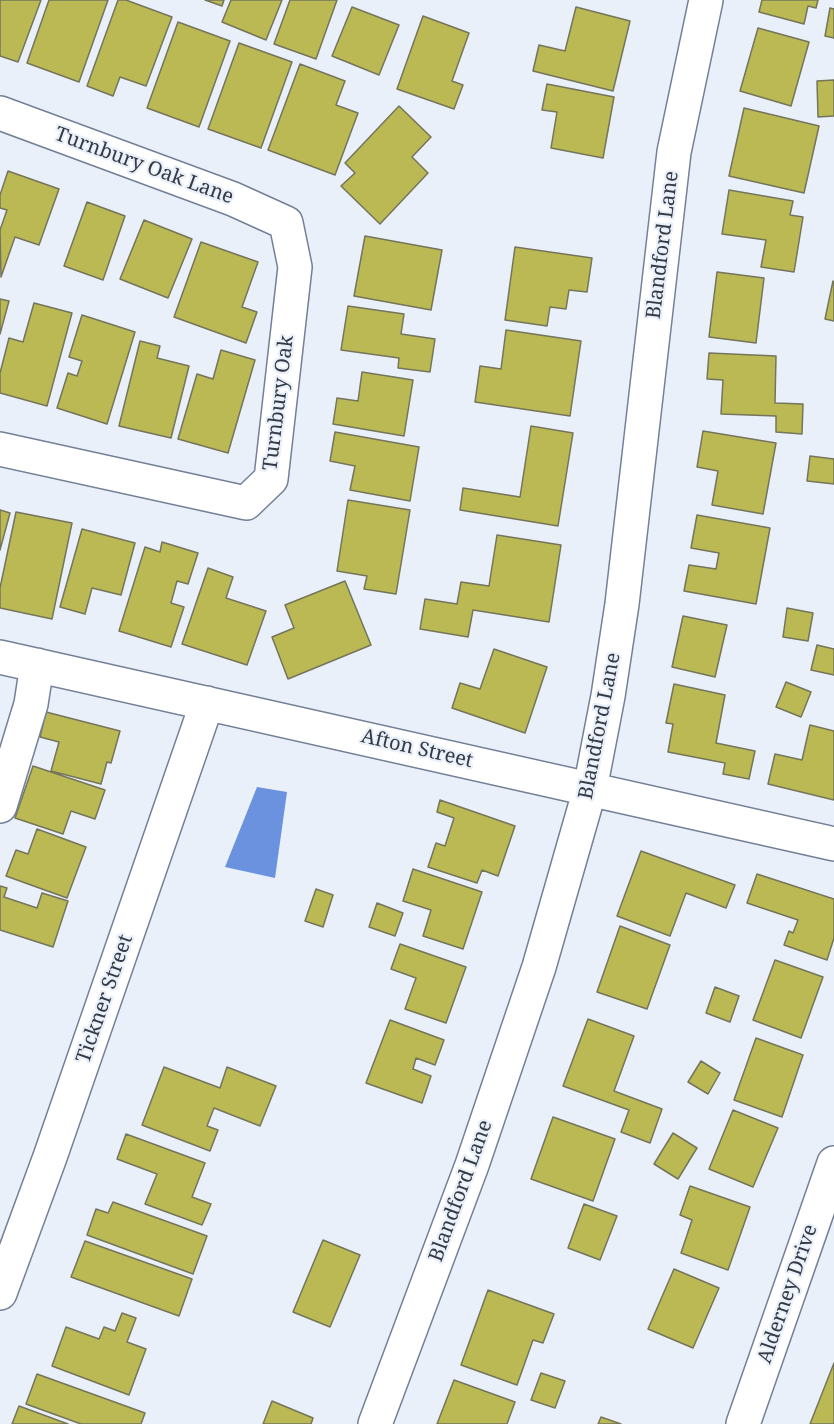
<!DOCTYPE html>
<html>
<head>
<meta charset="utf-8">
<style>
  body { margin:0 }
  canvas { display:block; background:#eaf0fa }
</style>
</head>
<body>
<canvas width="834" height="1424"></canvas>
<script>
const c = document.querySelector('canvas').getContext('2d');
c.lineJoin = 'round';
function fillPath(path, color) { c.fillStyle = color; c.fill(path, 'evenodd'); }
function trace(path, color, width, dash) { c.strokeStyle = color; c.lineWidth = width; c.lineCap = dash ? 'butt' : 'round'; c.setLineDash(dash || []); c.stroke(path); }
function write(font, color, halo, rows, align = 'center') {
  c.font = font + ' "Noto Serif",serif'; c.lineWidth = 4.5; c.setLineDash([]); c.textBaseline = 'middle'; c.strokeStyle = halo; c.fillStyle = color; for (const [text, x, y, turn = 0] of rows) {
    c.save(); c.translate(x, y); c.rotate((+turn || 0) * Math.PI / 180); c.textAlign = isNaN(turn) ? turn : align; if (halo) c.strokeText(text, 0, 0); c.fillText(text, 0, 0); c.restore();
  }
}
fillPath(new Path2D(`
  M 257,787 L 287,792 L 275,878 L 225,867 Z`), '#6a92df');
const building = new Path2D(`
  M 0,0 L 41,0 L 18,62 L 0,56 Z
  M 49,0 L 108,0 L 79,82 L 27,63 Z
  M 118,0 L 126,0 L 172,17 L 146,86 L 120,77 L 113,96 L 87,86 Z
  M 205,0 L 224,0 L 222,6 Z
  M 231,0 L 282,0 L 266,40 L 222,22 Z
  M 290,0 L 337,0 L 316,59 L 274,44 Z
  M 762,0 L 818,0 L 816,8 L 808,6 L 804,24 L 759,12 Z
  M 352,7 L 399,25 L 379,75 L 332,56 Z
  M 576,7 L 630,21 L 613,91 L 533,71 L 539,45 L 565,51 Z
  M 830,8 L 834,9 L 834,38 L 825,36 Z
  M 423,16 L 469,33 L 452,81 L 463,85 L 454,109 L 397,89 Z
  M 178,22 L 230,41 L 199,127 L 147,108 Z
  M 758,28 L 809,42 L 791,106 L 740,91 Z
  M 239,43 L 292,62 L 261,148 L 208,129 Z
  M 300,64 L 345,81 L 336,105 L 358,113 L 335,175 L 268,150 Z
  M 834,80 L 834,116 L 818,117 L 817,81 Z
  M 547,84 L 614,97 L 603,158 L 551,148 L 557,112 L 542,110 Z
  M 399,106 L 431,137 L 412,157 L 428,173 L 380,224 L 341,186 L 355,173 L 345,163 Z
  M 744,108 L 819,126 L 804,193 L 729,176 Z
  M 8,171 L 59,189 L 39,245 L 15,237 L 1,277 L 0,230 L 7,210 L 0,208 L 0,195 Z
  M 729,190 L 793,201 L 790,215 L 803,217 L 794,272 L 761,267 L 766,240 L 722,234 Z
  M 87,202 L 125,216 L 103,280 L 64,266 Z
  M 144,220 L 192,239 L 168,298 L 120,279 Z
  M 365,236 L 442,250 L 431,310 L 354,296 Z
  M 201,242 L 258,262 L 242,307 L 257,312 L 246,343 L 174,317 Z
  M 515,247 L 592,258 L 587,292 L 569,290 L 566,309 L 550,307 L 547,326 L 505,320 Z
  M 717,272 L 764,278 L 756,343 L 709,337 Z
  M 833,281 L 834,282 L 834,321 L 825,319 Z
  M 0,299 L 9,301 L 0,334 Z
  M 34,303 L 72,313 L 47,406 L 0,393 L 0,373 L 9,338 L 23,342 Z
  M 348,306 L 404,314 L 401,334 L 435,339 L 430,372 L 398,368 L 399,358 L 341,350 Z
  M 82,315 L 135,332 L 107,424 L 57,408 L 68,373 L 77,376 L 82,361 L 69,357 Z
  M 506,330 L 581,341 L 570,416 L 475,402 L 480,366 L 501,369 Z
  M 140,341 L 160,346 L 157,358 L 189,366 L 171,438 L 119,426 Z
  M 221,350 L 255,360 L 228,453 L 178,439 L 197,374 L 213,379 Z
  M 709,353 L 776,356 L 775,403 L 803,404 L 802,434 L 776,432 L 776,416 L 721,414 L 723,380 L 707,379 Z
  M 362,372 L 413,380 L 404,436 L 333,424 L 337,398 L 358,401 Z
  M 531,426 L 573,433 L 558,526 L 460,510 L 463,488 L 520,497 Z
  M 703,431 L 776,443 L 763,514 L 712,505 L 718,471 L 697,467 Z
  M 335,432 L 419,447 L 410,501 L 350,490 L 355,466 L 330,461 Z
  M 810,456 L 834,459 L 834,484 L 807,481 Z
  M 348,500 L 410,510 L 396,594 L 364,589 L 367,576 L 337,571 Z
  M 0,510 L 10,513 L 0,550 Z
  M 16,512 L 72,523 L 52,619 L 0,608 L 0,588 Z
  M 697,515 L 770,528 L 756,604 L 684,591 L 689,565 L 716,569 L 719,553 L 691,548 Z
  M 82,529 L 135,543 L 121,595 L 92,588 L 85,614 L 60,607 Z
  M 497,535 L 561,545 L 549,622 L 473,610 L 468,637 L 420,629 L 425,599 L 457,604 L 461,582 L 489,586 Z
  M 162,542 L 198,553 L 188,584 L 177,581 L 171,603 L 184,607 L 171,647 L 119,631 L 145,547 L 160,552 Z
  M 208,568 L 233,577 L 226,598 L 266,611 L 247,665 L 182,644 Z
  M 345,581 L 371,645 L 288,679 L 272,637 L 294,628 L 285,605 Z
  M 787,608 L 813,613 L 808,641 L 783,637 Z
  M 683,616 L 727,625 L 715,677 L 672,667 Z
  M 817,645 L 834,649 L 834,675 L 811,670 Z
  M 494,649 L 547,667 L 525,733 L 452,708 L 460,683 L 480,689 Z
  M 786,682 L 811,692 L 801,717 L 776,707 Z
  M 674,684 L 725,695 L 716,743 L 755,751 L 749,779 L 723,774 L 725,763 L 668,752 L 673,724 L 666,723 Z
  M 46,712 L 120,731 L 111,763 L 107,762 L 101,784 L 51,771 L 59,742 L 40,737 Z
  M 810,725 L 834,731 L 834,800 L 768,784 L 775,754 L 802,760 Z
  M 33,766 L 105,790 L 95,819 L 71,811 L 63,834 L 15,818 Z
  M 440,800 L 515,826 L 498,876 L 482,870 L 477,883 L 428,867 L 436,843 L 445,846 L 454,818 L 437,812 Z
  M 37,829 L 86,847 L 67,898 L 6,876 L 16,850 L 28,854 Z
  M 641,851 L 735,885 L 726,908 L 686,893 L 670,936 L 617,916 Z
  M 413,869 L 482,892 L 463,949 L 423,936 L 431,910 L 403,901 Z
  M 757,874 L 834,899 L 834,938 L 827,960 L 784,945 L 789,931 L 793,933 L 798,920 L 747,903 Z
  M 0,886 L 7,888 L 4,897 L 37,908 L 42,893 L 68,901 L 53,947 L 0,930 Z
  M 316,889 L 333,895 L 323,927 L 305,921 Z
  M 377,903 L 403,913 L 395,936 L 369,927 Z
  M 620,926 L 670,945 L 647,1009 L 597,992 Z
  M 400,944 L 466,967 L 446,1023 L 405,1009 L 416,978 L 391,969 Z
  M 775,960 L 823,977 L 801,1038 L 753,1020 Z
  M 715,987 L 739,996 L 730,1022 L 706,1013 Z
  M 588,1019 L 634,1036 L 614,1091 L 662,1109 L 650,1143 L 621,1132 L 629,1110 L 563,1086 Z
  M 390,1020 L 444,1040 L 435,1065 L 416,1058 L 413,1069 L 431,1076 L 422,1103 L 366,1083 Z
  M 756,1038 L 803,1055 L 782,1117 L 734,1100 Z
  M 701,1061 L 720,1073 L 708,1094 L 688,1082 Z
  M 164,1067 L 220,1088 L 227,1067 L 276,1086 L 260,1126 L 214,1108 L 207,1126 L 218,1130 L 210,1151 L 142,1125 Z
  M 733,1110 L 778,1128 L 753,1187 L 709,1169 Z
  M 553,1117 L 615,1139 L 593,1201 L 531,1179 Z
  M 673,1133 L 697,1148 L 678,1179 L 654,1164 Z
  M 126,1134 L 205,1163 L 192,1197 L 211,1204 L 202,1225 L 145,1204 L 157,1174 L 117,1159 Z
  M 690,1186 L 750,1207 L 728,1270 L 681,1253 L 692,1220 L 680,1215 Z
  M 113,1202 L 207,1236 L 193,1274 L 87,1235 L 96,1209 L 108,1213 Z
  M 584,1204 L 617,1216 L 600,1260 L 568,1248 Z
  M 323,1240 L 360,1255 L 330,1327 L 293,1312 Z
  M 85,1241 L 192,1279 L 179,1316 L 71,1277 Z
  M 674,1269 L 719,1288 L 693,1348 L 648,1329 Z
  M 488,1290 L 554,1314 L 543,1343 L 533,1340 L 517,1385 L 461,1365 Z
  M 122,1313 L 136,1318 L 127,1342 L 146,1349 L 129,1395 L 52,1366 L 66,1327 L 99,1339 L 104,1327 L 115,1331 Z
  M 834,1363 L 834,1424 L 810,1424 Z
  M 541,1373 L 565,1381 L 555,1408 L 531,1400 Z
  M 37,1374 L 145,1413 L 141,1424 L 81,1424 L 26,1404 Z
  M 454,1380 L 515,1402 L 507,1424 L 437,1424 Z
  M 272,1401 L 313,1418 L 311,1424 L 263,1424 Z
  M 19,1406 L 68,1424 L 12,1424 Z
  M 601,1417 L 621,1424 L 598,1424 Z`);
fillPath(building, '#bbb954');
trace(building, '#74755b', 1.5);
const minor = new Path2D(`
  M 0,113 L 233,199 L 286,223 L 295,267 L 271,479 L 246,503 L 0,449
  M 0,657 L 834,844
  M 0,806 L 31,704 L 37,665
  M 0,1293 L 50,1157 L 207,703
  M 375,1424 L 472,1165 L 539,967 L 590,789 L 608,696 L 622,604 L 674,152 L 706,0
  M 743,1424 L 834,1163`);
trace(minor, '#738097', 36);
trace(minor, '#fff', 33);
write('20px', '#343a44', '#eaf0fa', [
  ["Turnbury Oak Lane",144,166,20],
  ["Blandford Lane",663,245,-83],
  ["Turnbury Oak",279,403,-83],
  ["Blandford Lane",600,726,-79],
  ["Afton Street",417,749,13],
  ["Tickner Street",105,999,-71],
  ["Blandford Lane",461,1191,-70],
  ["Alderney Drive",788,1294,-71]
]);
</script>
</body>
</html>
